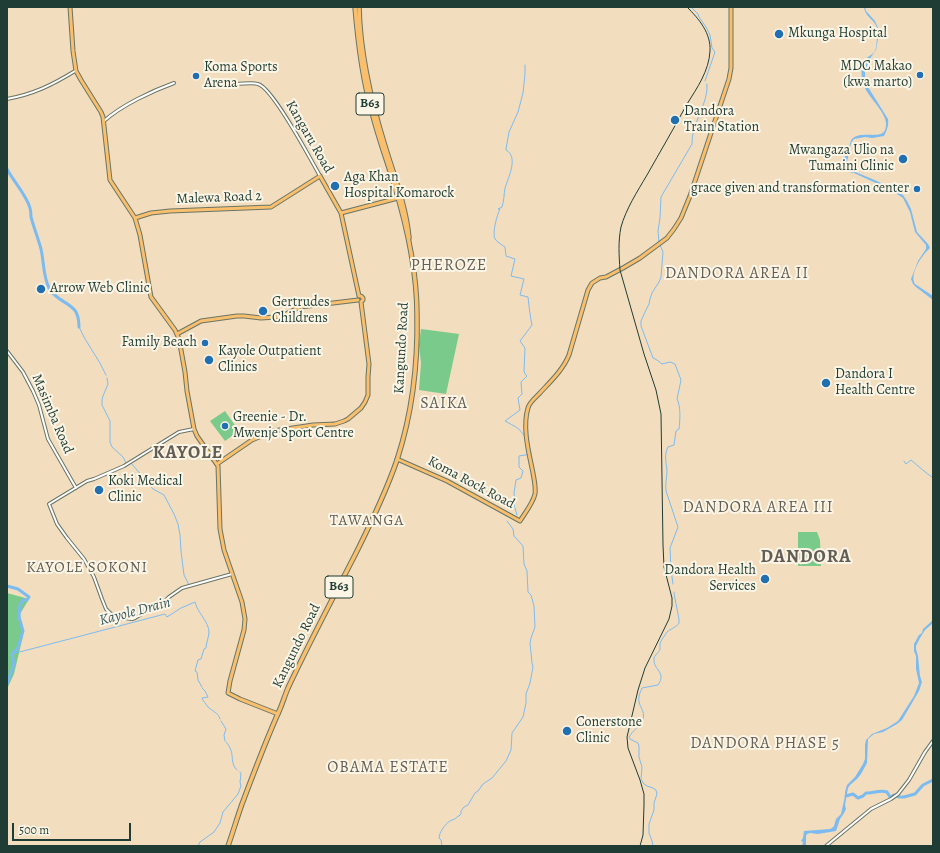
<!DOCTYPE html>
<html>
<head>
<meta charset="utf-8">
<style>
  body { margin:0 }
  #map { position:relative; width:940px; height:853px; overflow:hidden; background:#f2ddbf; font-family:Alegreya,serif }
  canvas { display:block }
  .frame { position:absolute; inset:0; border:8px solid #1f3d34; pointer-events:none }
  .scale { position:absolute; left:12px; top:823px; width:119px; height:18px; box-sizing:border-box; border:2px solid #1f3d34; border-top:0; padding-left:5px; font-size:12px; line-height:14px; white-space:nowrap; color:#1f3d34; -webkit-text-stroke:3px #fcf5e5; paint-order:stroke }
</style>
</head>
<body>
<div id="map">
<canvas width="940" height="853"></canvas>
<div class="frame"></div>
<div class="scale">500 m</div>
</div>
<script>
const c = document.querySelector('canvas').getContext('2d');
c.lineJoin = 'round';
function fillPath(path, color) { c.fillStyle = color; c.fill(path, 'evenodd'); }
function trace(path, color, width, dash) { c.strokeStyle = color; c.lineWidth = width; c.lineCap = dash ? 'butt' : 'round'; c.setLineDash(dash || []); c.stroke(path); }
function write(font, color, halo, rows, align = 'center') {
  c.font = font + ' Alegreya,serif'; c.lineWidth = 4; c.setLineDash([]); c.textBaseline = 'middle'; c.strokeStyle = halo; c.fillStyle = color; for (const [text, x, y, turn = 0] of rows) {
    c.save(); c.translate(x, y); c.rotate((+turn || 0) * Math.PI / 180); c.textAlign = isNaN(turn) ? turn : align; if (halo) c.strokeText(text, 0, 0); c.fillText(text, 0, 0); c.restore();
  }
}
fillPath(new Path2D(`
  M 421,329 L 459,334 L 446,394 L 419,390 L 421,363 L 419,345 Z
  M 225,411 L 239,431 L 225,441 L 210,421 Z
  M 798,532 L 817,532 L 820,540 L 821,566 L 798,566 Z
  M 7,593 L 29,599 L 20,614 L 23,636 L 14,674 L 7,689 Z`), '#79ca8b');
fillPath(new Path2D(`
  M 864,7 L 865,7 L 866,11 L 875,21 L 878,28 L 878,39 L 876,50 L 871,57 L 865,71 L 865,79 L 868,87 L 888,119 C 889,125 887,130 884,136 L 872,138 L 865,137 L 854,139 L 851,143 L 849,152 L 847,162 L 848,166 L 853,171 L 877,181 L 903,195 L 907,201 L 911,209 L 917,232 L 928,244 L 930,248 C 922,255 909,274 915,284 L 933,296 L 933,300 L 916,287 L 913,284 L 911,279 L 918,261 L 926,249 L 926,245 L 915,232 L 910,212 L 903,198 L 885,186 L 878,184 L 854,173 L 848,172 C 843,168 843,164 844,159 C 845,154 847,152 849,147 C 850,144 850,142 852,139 C 861,130 881,140 885,130 C 891,116 871,101 865,88 C 861,79 859,64 868,57 C 870,55 873,54 875,51 C 877,46 877,36 877,30 C 877,22 869,19 866,13 C 865,12 864,8 864,7 Z
  M 933,620 L 933,623 L 925,630 L 920,638 L 916,646 L 916,649 L 918,656 L 920,676 L 922,682 L 919,691 L 902,720 L 897,724 L 883,732 L 874,734 L 868,739 L 867,763 L 861,774 L 857,779 L 850,785 L 848,788 L 845,805 L 846,809 L 844,813 L 840,819 L 836,831 L 818,834 L 810,833 L 807,834 L 806,836 L 806,846 L 802,846 L 803,842 L 801,841 L 803,838 L 804,831 L 830,829 L 832,828 L 834,826 L 836,819 L 841,814 L 845,796 L 845,792 L 847,785 L 855,777 L 863,764 L 865,759 L 865,745 L 866,740 L 872,734 L 887,728 L 898,721 L 914,696 L 919,683 L 916,669 L 916,656 L 914,651 L 914,644 L 919,635 L 922,633 L 923,629 Z`), '#7cbbf0');
trace(new Path2D(`
  M 691,7 L 698,14 L 699,17 L 706,27 L 710,35 L 712,48 L 715,52 L 705,81
  M 525,65 L 525,74 L 523,93 L 518,112 L 509,132 L 506,149 L 506,150 C 519,157 508,178 505,188 C 504,194 504,201 502,207 L 498,209 L 500,209 C 497,215 492,233 495,239 C 497,242 502,245 505,247 L 506,256 L 515,259 L 511,276 L 524,279 L 520,295 L 528,297 C 529,306 530,316 532,325 L 520,341 L 525,348 L 524,371 L 525,374 L 527,376 L 521,382 L 522,394 L 518,398 L 520,410 L 505,421 C 514,426 520,428 525,437
  M 659,242 L 658,231 L 660,218 L 661,197 L 692,144 C 691,124 709,103 707,84
  M 660,245 L 663,252 L 661,277 L 659,282 L 652,293 L 650,299 L 649,304 L 645,312 L 641,321 L 641,326 L 653,358 L 657,360 L 662,364 L 670,362 L 675,364 L 681,380 L 677,399 C 681,406 680,421 679,429 L 676,431 L 674,445 L 668,447 C 664,455 666,462 667,470 C 667,477 665,484 666,491 L 678,527 L 670,548 L 671,570 L 673,584
  M 79,327 C 86,344 99,358 106,375
  M 107,378 L 108,384 L 103,396 L 102,400 L 102,405 L 110,421 L 110,442 L 112,447 L 123,457 L 126,463
  M 904,461 L 906,464 L 911,460 C 918,466 925,472 933,478
  M 131,463 L 153,489 L 164,495 L 174,514 L 178,524 L 180,535 L 181,551 L 184,575 L 189,585
  M 517,515 L 514,505 L 515,501 L 514,493 L 516,480 L 521,478 L 523,471 L 519,467 L 519,456 L 531,454 L 528,441
  M 12,654 L 165,614 L 167,617 L 181,608 L 195,602 C 197,612 209,622 209,632 C 209,637 206,643 206,648 L 204,649 L 201,659 L 198,660 L 195,671 L 197,672 L 198,680 L 202,687
  M 202,688 L 205,691 L 208,697 L 202,698 C 203,701 206,704 208,707 C 212,711 219,713 220,719
  M 221,721 L 226,729 L 224,735 L 225,741
  M 226,742 C 227,743 230,747 230,748 C 234,755 230,764 237,770
  M 198,846 L 200,842 L 214,832 L 220,823 L 223,812 L 238,794 L 241,786 L 240,782 L 241,774 L 240,772
  M 442,846 L 441,840 L 439,838 C 439,833 445,824 450,821 C 453,819 455,820 458,816 L 459,816 L 461,814 L 461,811 L 464,807 L 468,805 L 475,793 L 478,791 L 483,784 L 492,778 L 506,761 L 511,750 L 512,733 L 523,717 L 526,703 L 526,694 L 530,683 L 533,667 L 532,663 L 530,643 L 531,638 L 535,627 L 534,606 L 531,595 L 528,592 L 527,571 L 524,564 L 523,546 L 514,536 L 513,529 L 507,521
  M 653,846 L 652,841 L 649,833 L 649,824 L 654,810 L 654,803 L 657,794 L 656,790 L 653,788 L 647,786 L 644,784 L 641,779 L 642,767 L 639,757 L 639,746 L 638,743 L 630,739 L 629,737 C 633,730 640,727 643,719 C 646,711 637,705 639,697 C 639,694 641,691 642,688 L 658,685 C 667,672 653,670 654,659 C 654,655 659,653 660,649 C 660,647 660,645 660,643 C 662,639 665,635 667,632 C 670,629 677,627 679,623 C 680,620 674,597 674,592`), '#7cbbf0', 1);
trace(new Path2D(`
  M 7,169 C 13,181 26,194 30,208 C 31,211 31,214 31,217 C 34,228 38,238 41,249 C 44,262 43,276 49,288 C 56,301 70,302 76,312 C 78,316 79,322 79,327
  M 7,586 L 18,589 L 29,597 L 27,600 L 23,600 L 20,605 L 19,617 L 23,631 L 18,648 L 12,654 L 14,664 L 7,684
  M 846,796 L 853,794 L 858,798 L 863,796 L 866,793 C 873,794 880,789 887,792 L 890,797 L 894,795 L 899,797 L 904,797 L 915,794 L 923,785 L 933,780`), '#7cbbf0', 3);
const minor = new Path2D(`
  M 237,84 C 243,84 253,82 258,84 C 273,88 311,160 320,176
  M 7,99 C 34,94 52,85 75,71
  M 104,121 C 122,105 152,91 174,83
  M 7,351 L 23,372 L 33,391 L 39,405 L 48,439 L 76,488
  M 194,429 L 179,432 L 124,466 L 94,479 L 87,481 L 49,504 L 57,524 L 67,538 L 84,559 L 94,577 L 102,599 L 106,609 L 110,613 L 119,619 L 125,618 L 132,619 L 135,618 L 150,609 L 164,602 L 169,597 L 182,588 L 232,574
  M 826,846 L 871,809 L 891,799 L 898,794 L 909,780 L 925,752 L 933,741`);
const major = new Path2D(`
  M 70,7 L 73,51 L 76,71 L 81,80 L 101,112 L 103,117 L 110,180 L 135,218 L 140,235 L 151,297 L 175,330 L 179,339 L 185,372 L 187,391 L 194,429 L 197,436 L 218,466 L 220,529 L 224,550 L 242,602 L 245,619 L 244,630 L 230,681 L 228,693 L 240,699 L 278,714
  M 341,213 L 398,198
  M 135,218 L 151,213 L 170,211 L 271,207 L 320,176 L 341,213 L 359,296
  M 177,334 L 201,321 L 237,316 L 244,316 L 261,318 L 276,317 L 284,315 L 300,307 L 358,300
  M 397,459 L 447,481 L 520,521 C 525,513 533,503 535,494 C 536,487 534,479 533,473 C 529,453 522,428 528,408 C 529,403 535,398 539,394 C 550,382 563,370 569,355 L 588,290 L 592,283 L 600,278 L 606,277 L 623,268 L 640,258 L 667,238 L 674,229 L 681,218 L 690,196 L 729,79 L 731,68 L 731,7
  M 217,464 L 252,440 L 273,431 L 313,425 L 335,424 L 344,421 L 348,419 L 361,408 L 365,402 L 368,395 L 368,377 L 369,364 L 361,302 L 363,300 L 363,298 L 361,296 L 359,296`);
const highway = new Path2D(`
  M 359,7 C 360,54 371,101 385,146 C 394,176 406,206 409,238
  M 228,846 C 233,832 237,818 242,804 C 254,772 266,740 280,709 C 283,702 285,695 288,688 C 309,643 333,598 356,553 C 371,523 386,492 397,460 C 412,414 418,364 417,315 C 417,271 407,226 394,184 C 387,160 378,137 372,112 C 362,78 358,43 355,7`);
trace(minor, '#697565', 4);
trace(major, '#697565', 5);
trace(highway, '#697565', 5.5);
trace(minor, '#fff', 2);
trace(major, '#f9bf6d', 3);
trace(highway, '#f9bf6d', 3.5);
trace(new Path2D(`
  M 640,846 L 643,835 L 644,805 L 644,794 L 640,780 L 628,748 L 627,737 L 638,690 L 645,668 L 669,619 L 672,606 L 672,598 L 664,567 L 663,545 L 661,414 L 656,390 L 644,354 L 620,270 C 619,255 618,242 621,227 C 626,209 637,192 647,175 C 660,152 674,128 687,104 C 697,88 709,71 710,51 C 711,33 699,19 687,7`), '#1f3d34', 1);
for (const [x, y, r, color] of [
  [779,34,5,"#1f6fb2"],
  [920,75,4,"#1f6fb2"],
  [196,76,4,"#1f6fb2"],
  [675,120,5,"#1f6fb2"],
  [903,159,5,"#1f6fb2"],
  [335,186,5,"#1f6fb2"],
  [917,189,4,"#1f6fb2"],
  [41,289,5,"#1f6fb2"],
  [263,311,5,"#1f6fb2"],
  [205,343,4,"#1f6fb2"],
  [209,360,5,"#1f6fb2"],
  [826,383,5,"#1f6fb2"],
  [225,426,4,"#1f6fb2"],
  [99,490,5,"#1f6fb2"],
  [765,579,5,"#1f6fb2"],
  [567,731,5,"#1f6fb2"]
]) { const dot = new Path2D(); dot.arc(x, y, r, 0, 2 * Math.PI); c.fillStyle = color; c.fill(dot); trace(dot, '#fcf5e5', 1.5); }
for (const [x, y, w] of [
  [370,104,28],
  [339,587,28]
]) { const box = new Path2D(); box.roundRect(x - w / 2, y - 11, w, 22, 3); c.fillStyle = '#fcf5e5'; c.fill(box); trace(box, '#1f3d34', 1); }
write('bold 13px', '#1f3d34', null, [
  ["B63",370,104],
  ["B63",339,587]
]);
write('14px', '#1f3d34', '#fcf5e5', [
  ["Mkunga Hospital",788,34],
  ["MDC Makao",912,67,"right"],
  ["(kwa marto)",912,83,"right"],
  ["Koma Sports",204,68],
  ["Arena",204,84],
  ["Dandora",684,112],
  ["Train Station",684,128],
  ["Mwangaza Ulio na",894,151,"right"],
  ["Tumaini Clinic",894,167,"right"],
  ["Aga Khan",344,178],
  ["Hospital Komarock",344,194],
  ["grace given and transformation center",909,189,"right"],
  ["Arrow Web Clinic",50,289],
  ["Gertrudes",272,303],
  ["Childrens",272,319],
  ["Family Beach",197,343,"right"],
  ["Kayole Outpatient",218,352],
  ["Clinics",218,368],
  ["Dandora I",835,375],
  ["Health Centre",835,391],
  ["Greenie - Dr.",233,418],
  ["Mwenje Sport Centre",233,434],
  ["Koki Medical",108,482],
  ["Clinic",108,498],
  ["Dandora Health",756,571,"right"],
  ["Services",756,587,"right"],
  ["Conerstone",576,723],
  ["Clinic",576,739]
], 'left');
write('14px', '#1f3d34', '#fcf5e5', [
  ["Kangaru Road",309,137,60],
  ["Malewa Road 2",219,198,-2],
  ["Kangundo Road",402,348,-87],
  ["Masimba Road",52,414,67],
  ["Koma Rock Road",471,483,28],
  ["Kangundo Road",297,646,-64]
]);
c.letterSpacing = '1px';
write('15px', '#625e55', '#fcf5e5', [
  ["TAWANGA",367,521],
  ["KAYOLE SOKONI",87,568]
]);
c.letterSpacing = '0px';
write('italic 15px', '#365c63', '#fcf5e5', [
  ["Kayole Drain",135,612,-15]
]);
c.letterSpacing = '1px';
write('16px', '#625e55', '#fcf5e5', [
  ["PHEROZE",449,266],
  ["DANDORA AREA II",737,274],
  ["SAIKA",444,404],
  ["DANDORA AREA III",758,508],
  ["DANDORA PHASE 5",765,744],
  ["OBAMA ESTATE",388,768]
]);
c.letterSpacing = '0px';
c.letterSpacing = '1px';
write('bold 18px', '#625e55', '#fcf5e5', [
  ["KAYOLE",188,454],
  ["DANDORA",806,558]
]);
c.letterSpacing = '0px';
</script>
</body>
</html>
